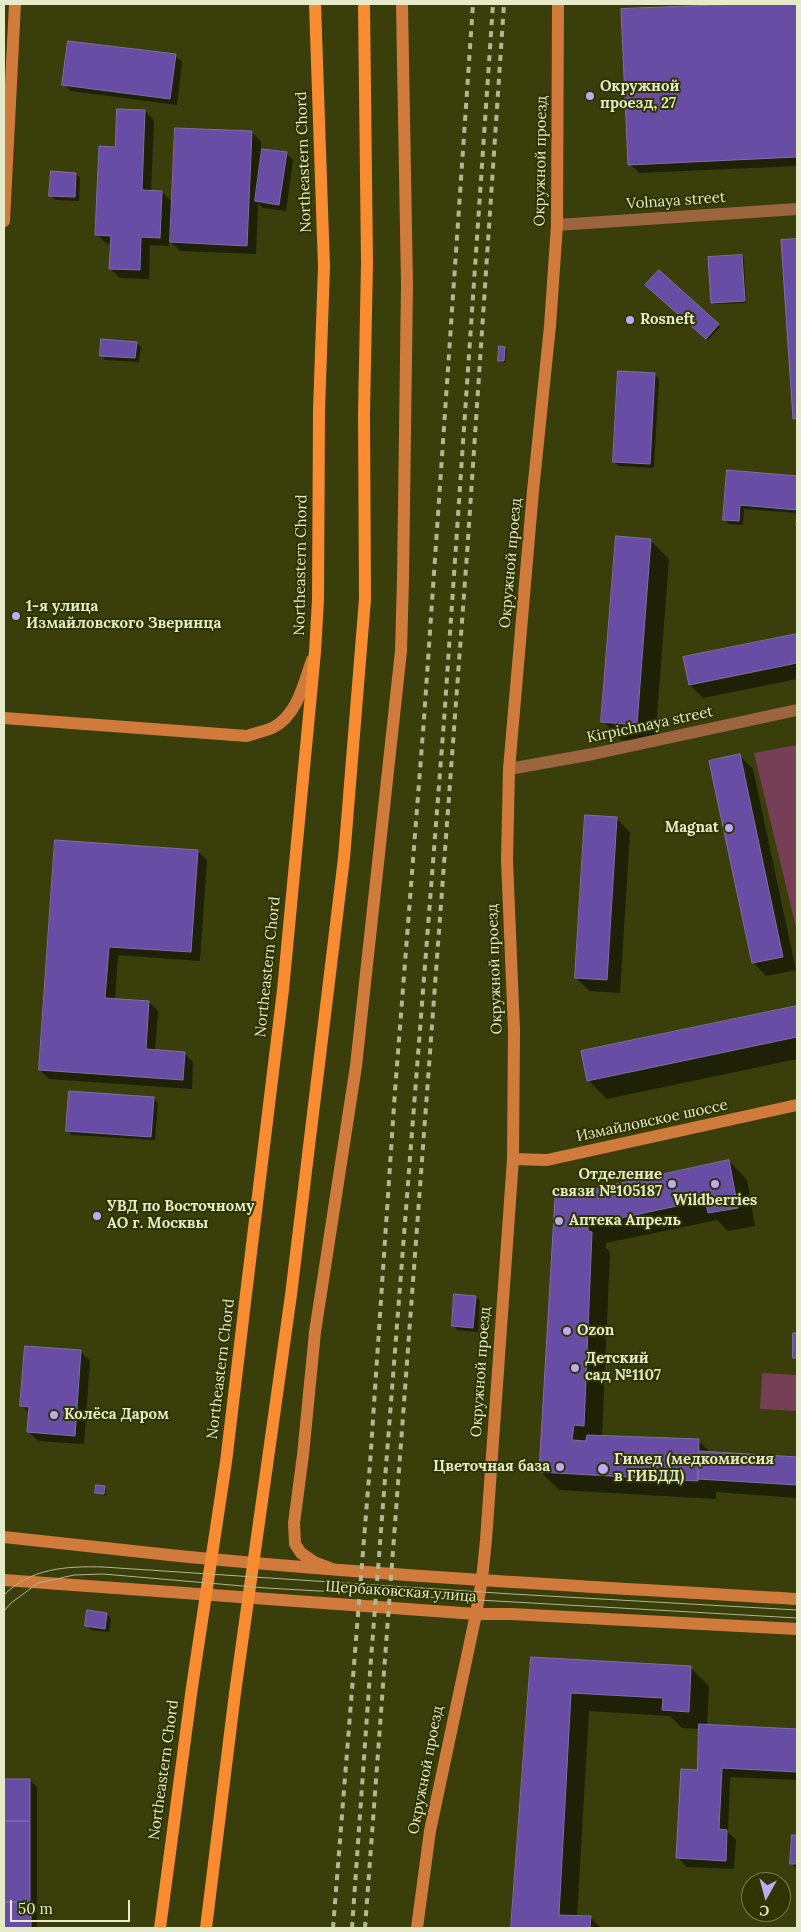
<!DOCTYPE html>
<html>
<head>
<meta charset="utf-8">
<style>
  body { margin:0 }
  #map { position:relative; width:801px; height:1932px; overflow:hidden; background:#393e0a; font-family:Lora,serif }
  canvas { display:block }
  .frame { position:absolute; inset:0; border:5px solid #e5eac9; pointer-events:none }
  .north { position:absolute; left:741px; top:1872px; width:50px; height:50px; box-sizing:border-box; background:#2f3400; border:1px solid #787d50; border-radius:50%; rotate:187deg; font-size:14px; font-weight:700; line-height:20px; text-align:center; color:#e5eac9 }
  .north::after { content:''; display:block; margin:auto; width:18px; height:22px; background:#bcaaf6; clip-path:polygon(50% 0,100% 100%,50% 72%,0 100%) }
  .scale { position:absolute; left:10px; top:1900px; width:120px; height:22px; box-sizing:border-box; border:2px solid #e5eac9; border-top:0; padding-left:6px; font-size:15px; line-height:18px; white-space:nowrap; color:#e5eac9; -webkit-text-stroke:4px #2f3400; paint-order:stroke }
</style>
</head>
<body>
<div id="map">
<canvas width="801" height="1932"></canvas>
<div class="frame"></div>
<div class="north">С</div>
<div class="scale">50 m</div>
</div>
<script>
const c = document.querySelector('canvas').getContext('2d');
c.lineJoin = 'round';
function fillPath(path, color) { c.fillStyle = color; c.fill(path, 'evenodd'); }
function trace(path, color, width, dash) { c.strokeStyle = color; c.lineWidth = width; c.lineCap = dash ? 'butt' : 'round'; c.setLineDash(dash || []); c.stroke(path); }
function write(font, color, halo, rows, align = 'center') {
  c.font = font + ' Lora,serif'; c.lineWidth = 4; c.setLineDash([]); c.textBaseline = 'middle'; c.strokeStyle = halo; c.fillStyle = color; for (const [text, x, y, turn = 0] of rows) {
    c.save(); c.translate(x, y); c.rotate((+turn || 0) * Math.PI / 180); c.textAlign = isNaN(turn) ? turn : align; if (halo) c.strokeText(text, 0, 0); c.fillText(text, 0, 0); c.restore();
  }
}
fillPath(new Path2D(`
  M 797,745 L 797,932 L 754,753 Z
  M 762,1373 L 797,1375 L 797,1411 L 760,1409 Z`), '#753f55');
fillPath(new Path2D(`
  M 769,4 L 797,4 L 797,166 L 639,173 L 630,164 L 623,10 Z
  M 175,55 L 182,62 L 177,105 L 71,91 L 64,84 Z
  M 145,111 L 154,121 L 151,191 L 162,192 L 173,203 L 252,132 L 261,142 L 261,150 L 286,153 L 293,160 L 286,211 L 263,208 L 258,203 L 256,254 L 180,251 L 169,240 L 169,246 L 150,245 L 149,279 L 120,278 L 110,269 L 111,244 L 106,243 L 96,234 L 117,148 Z
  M 76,174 L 80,178 L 79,201 L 55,200 L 51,195 Z
  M 797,240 L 797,422 L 794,419 L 782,241 Z
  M 742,256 L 744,258 L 746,303 L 714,304 L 712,302 Z
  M 659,272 L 720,327 L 708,340 L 647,285 Z
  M 136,343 L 141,347 L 139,362 L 105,360 L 101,355 Z
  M 505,348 L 507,350 L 505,363 L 501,362 L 499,360 Z
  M 655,374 L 659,379 L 654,468 L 619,466 L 615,462 Z
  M 728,471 L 797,477 L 797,513 L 744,509 L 743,525 L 728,524 L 724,519 Z
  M 650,540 L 669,559 L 655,742 L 621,740 L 603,721 Z
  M 797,635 L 797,679 L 703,698 L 690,685 L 684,658 Z
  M 739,755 L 753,769 L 796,970 L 766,976 L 753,962 Z
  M 616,818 L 630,832 L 620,993 L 590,991 L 576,978 Z
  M 56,842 L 197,851 L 207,860 L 200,961 L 118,955 L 115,1000 L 149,1002 L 158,1011 L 155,1051 L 184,1053 L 193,1062 L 192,1089 L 49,1079 L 40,1070 Z
  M 797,1007 L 797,1059 L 607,1099 L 589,1081 L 583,1052 Z
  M 153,1098 L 158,1103 L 155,1140 L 72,1135 L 67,1130 Z
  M 729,1161 L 747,1180 L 755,1226 L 728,1231 L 717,1220 L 606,1243 L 606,1248 L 610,1252 L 602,1437 L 699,1441 L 711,1453 L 797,1458 L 797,1498 L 716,1492 L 716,1499 L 559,1490 L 541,1472 L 556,1199 Z
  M 476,1297 L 480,1301 L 478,1332 L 457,1330 L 453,1325 Z
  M 26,1348 L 81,1352 L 90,1361 L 84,1444 L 38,1441 L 28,1432 L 30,1414 L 22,1406 Z
  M 105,1487 L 106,1489 L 106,1496 L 97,1493 Z
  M 107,1614 L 111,1619 L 109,1632 L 91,1630 L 87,1625 Z
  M 532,1658 L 691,1668 L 709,1686 L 707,1725 L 797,1730 L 797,1780 L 730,1777 L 728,1832 L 736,1840 L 734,1869 L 687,1867 L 678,1858 L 698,1771 L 700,1729 L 682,1728 L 670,1716 L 589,1711 L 577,1917 L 591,1918 L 601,1928 L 512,1928 Z
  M 4,1780 L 30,1780 L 37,1787 L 37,1928 L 4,1928 Z
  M 793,1836 L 797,1836 L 797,1869 L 792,1864 Z`), '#0007');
const building = new Path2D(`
  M 740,4 L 797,4 L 797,157 L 628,165 L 621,9 Z
  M 68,41 L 176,54 L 170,99 L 62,85 Z
  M 117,109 L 145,110 L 142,190 L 162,191 L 160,238 L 141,237 L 140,270 L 109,269 L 111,236 L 95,235 L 99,146 L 115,147 Z
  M 175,128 L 252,131 L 247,246 L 170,242 Z
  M 262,149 L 287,152 L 279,205 L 255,201 Z
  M 51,171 L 76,173 L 75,197 L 49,196 Z
  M 797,239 L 797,419 L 793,419 L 781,240 Z
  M 742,255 L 745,301 L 711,303 L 708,257 Z
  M 659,270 L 719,324 L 706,339 L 645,285 Z
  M 101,339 L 137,342 L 135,358 L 100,356 Z
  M 499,346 L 505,347 L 504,361 L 498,361 Z
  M 618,371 L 655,373 L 650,464 L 613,462 Z
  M 727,470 L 797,476 L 797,526 L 796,526 L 797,510 L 740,505 L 739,521 L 723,520 Z
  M 616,536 L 651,539 L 637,725 L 601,722 Z
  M 797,634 L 797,663 L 689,685 L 683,657 Z
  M 740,754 L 783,957 L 752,963 L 709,761 Z
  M 585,815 L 617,817 L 607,980 L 575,978 Z
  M 55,840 L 198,850 L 191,952 L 109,947 L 105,998 L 149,1001 L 146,1049 L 185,1052 L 183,1080 L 39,1070 Z
  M 797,1006 L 797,1037 L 587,1081 L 581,1051 Z
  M 69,1091 L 154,1097 L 151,1137 L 66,1131 Z
  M 729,1160 L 738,1208 L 708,1213 L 705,1200 L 588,1225 L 588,1231 L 592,1232 L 584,1426 L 574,1425 L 572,1440 L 586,1441 L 587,1435 L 699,1439 L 698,1481 L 539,1472 L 555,1198 Z
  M 454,1294 L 476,1296 L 473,1328 L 452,1326 Z
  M 793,1333 L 797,1333 L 797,1358 L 793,1358 Z
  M 25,1346 L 81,1350 L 75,1436 L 27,1432 L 29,1407 L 20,1406 Z
  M 699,1451 L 797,1457 L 797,1485 L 698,1479 Z
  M 96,1485 L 105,1486 L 104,1494 L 95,1493 Z
  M 87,1610 L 107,1613 L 105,1629 L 85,1626 Z
  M 531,1657 L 691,1666 L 689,1712 L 662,1710 L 663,1698 L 571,1693 L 559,1915 L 591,1916 L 590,1928 L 511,1928 Z
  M 699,1724 L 797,1729 L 797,1772 L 722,1768 L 719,1829 L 727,1830 L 726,1861 L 676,1858 L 681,1769 L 697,1770 Z
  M 4,1779 L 30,1779 L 30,1821 L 4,1821 Z
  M 4,1821 L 30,1821 L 30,1902 L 4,1902 Z
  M 792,1835 L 797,1835 L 797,1864 L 790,1864 Z
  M 4,1902 L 31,1903 L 31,1928 L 4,1928 Z`);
fillPath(building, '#674da4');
trace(building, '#7e6faa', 1);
trace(new Path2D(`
  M 557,225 L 797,209
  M 509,769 L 593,754 L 797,710`), '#9b6540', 12);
trace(new Path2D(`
  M 4,221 L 15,4
  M 4,718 L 247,736 C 255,733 266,731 274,727 C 297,715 304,683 312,660
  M 513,1159 L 547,1160 L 797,1105
  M 4,1537 C 62,1543 120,1550 179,1556 C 384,1576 591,1587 797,1599
  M 330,1568 L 314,1562 L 301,1553 L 295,1544 L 294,1523 L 303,1455 L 315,1332 L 356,1066 L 401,651 L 403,579 L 407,285 L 402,4
  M 4,1580 L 476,1614 L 511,1614 L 797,1629
  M 417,1928 L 430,1831 L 476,1614 L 482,1579 L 486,1540 L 513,1159 L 514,1030 L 507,860 L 509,769 L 533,491 L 550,326 L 557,225 L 558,4`), '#d07b3b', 12);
trace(new Path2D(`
  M 160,1928 L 192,1687 L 226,1462 L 246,1294 L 283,990 L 315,652 L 318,600 L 319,410 L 324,267 L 315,4
  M 206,1928 L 235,1693 L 291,1295 L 344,858 L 365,599 L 364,413 L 367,263 L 364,4`), '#f98b31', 12);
trace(new Path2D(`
  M 4,1595 C 30,1568 67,1566 103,1567 L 512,1594 L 797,1610
  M 4,1611 L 11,1603 L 38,1583 L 74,1575 L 103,1574 L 266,1588 L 797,1618`), '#b2b791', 1);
trace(new Path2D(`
  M 333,1928 L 370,1464 L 395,1091 L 424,719 L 473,4
  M 352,1928 L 371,1659 L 444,721 L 493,4
  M 365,1928 L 467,554 L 504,4`), '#b2b791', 4, [6, 6]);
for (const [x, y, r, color] of [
  [590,96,5,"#bcaaf6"],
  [630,320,5,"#bcaaf6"],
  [16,616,5,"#bcaaf6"],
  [729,828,5,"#bcaaf6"],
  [672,1184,5,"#bcaaf6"],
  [715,1184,5,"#bcaaf6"],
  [97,1216,5,"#bcaaf6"],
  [559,1221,5,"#bcaaf6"],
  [567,1331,5,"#bcaaf6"],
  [575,1368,5,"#bcaaf6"],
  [54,1415,5,"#bcaaf6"],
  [560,1467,5,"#bcaaf6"],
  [603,1469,6,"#bcaaf6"]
]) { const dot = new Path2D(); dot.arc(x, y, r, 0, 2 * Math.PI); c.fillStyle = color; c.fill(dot); trace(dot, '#2f3400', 2); }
write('bold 15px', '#e5eac9', '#2f3400', [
  ["Окружной",600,87],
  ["проезд, 27",600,104],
  ["Rosneft",640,320],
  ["1-я улица",26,607],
  ["Измайловского Зверинца",26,624],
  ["Magnat",719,828,"right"],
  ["Отделение",662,1175,"right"],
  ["связи №105187",662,1192,"right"],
  ["Wildberries",715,1201,"center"],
  ["УВД по Восточному",107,1207],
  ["АО г. Москвы",107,1224],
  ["Аптека Апрель",569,1221],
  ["Ozon",577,1331],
  ["Детский",585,1359],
  ["сад №1107",585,1376],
  ["Колёса Даром",64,1415],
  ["Гимед (медкомиссия",614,1460],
  ["в ГИБДД)",614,1477],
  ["Цветочная база",550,1467,"right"]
], 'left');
write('15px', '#e5eac9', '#2f3400', [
  ["Окружной проезд",541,161,-89],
  ["Northeastern Chord",304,162,-92],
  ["Volnaya street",676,201,-4],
  ["Окружной проезд",511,563,-85],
  ["Northeastern Chord",301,565,-89],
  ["Kirpichnaya street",650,725,-12],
  ["Northeastern Chord",268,967,-84],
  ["Окружной проезд",495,969,-92],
  ["Измайловское шоссе",652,1121,-12],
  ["Northeastern Chord",221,1369,-83],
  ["Окружной проезд",481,1372,-86],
  ["Щербаковская улица",401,1592,4],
  ["Northeastern Chord",164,1770,-82],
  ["Окружной проезд",426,1770,-79]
]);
</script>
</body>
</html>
